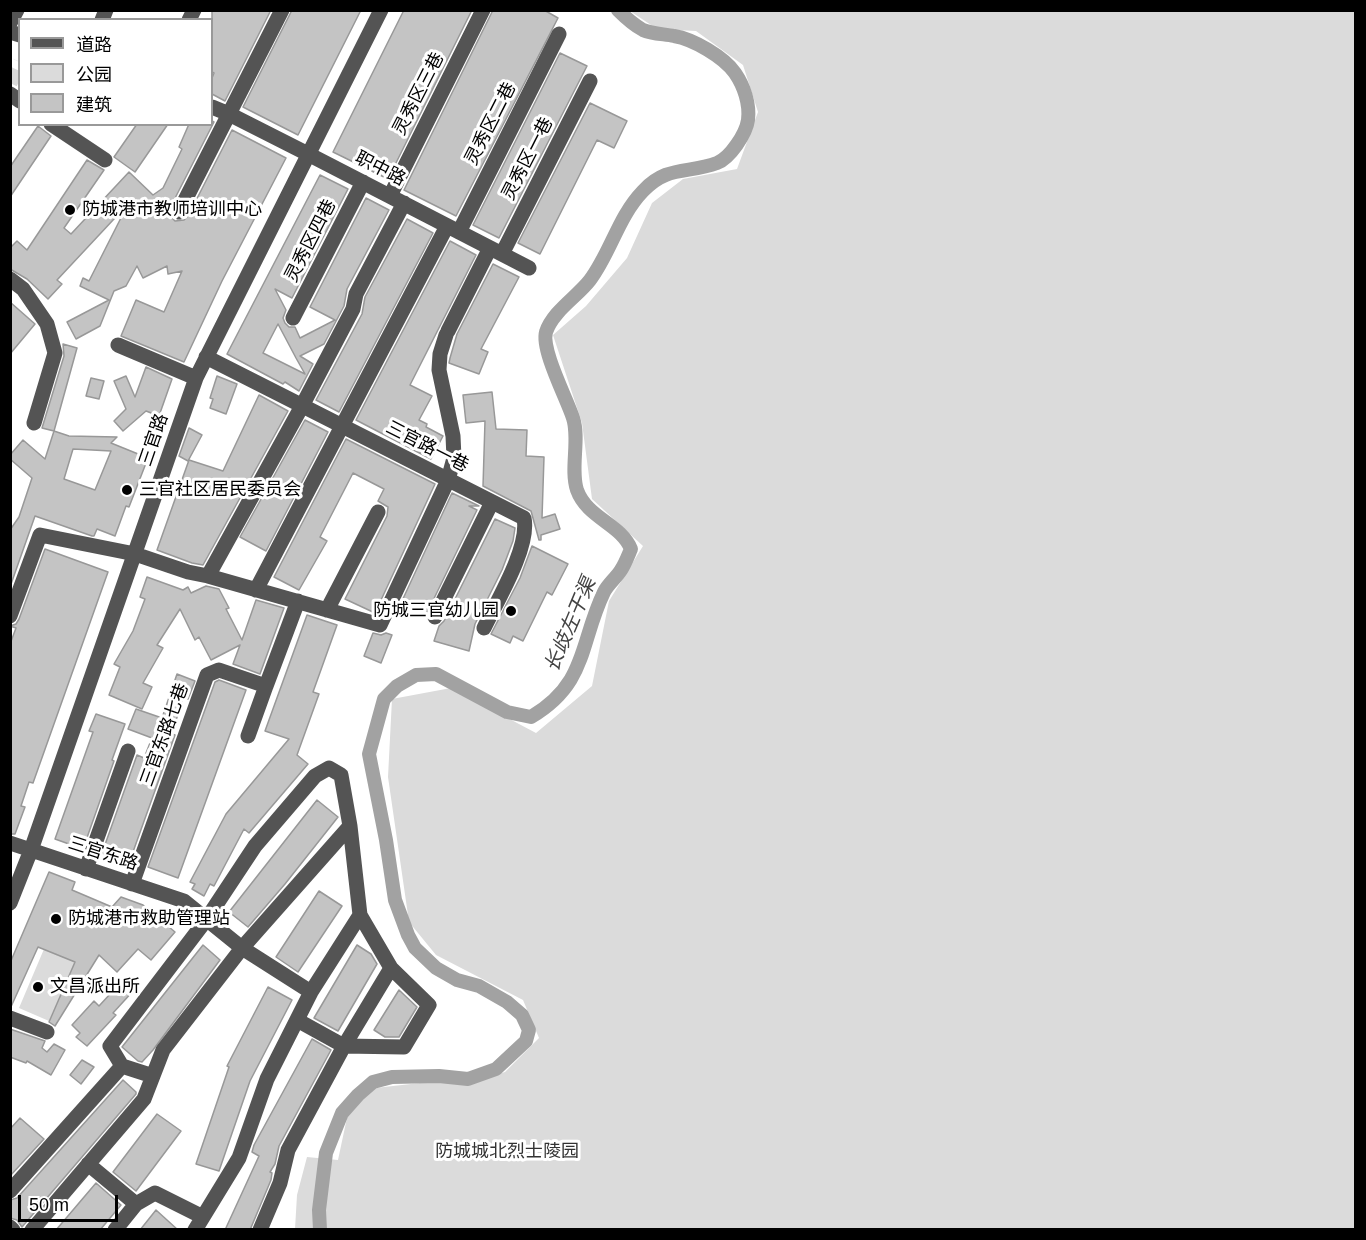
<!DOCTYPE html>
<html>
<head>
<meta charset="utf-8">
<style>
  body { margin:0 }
  #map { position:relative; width:1366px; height:1240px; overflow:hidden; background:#fff; font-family:Helvetica,"Noto Sans SC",sans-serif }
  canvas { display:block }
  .frame { position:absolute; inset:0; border:12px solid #000; pointer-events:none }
  .legend { position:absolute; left:18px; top:18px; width:195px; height:108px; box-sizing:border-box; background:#fff; border:2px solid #999; margin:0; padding:8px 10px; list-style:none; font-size:18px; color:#000 }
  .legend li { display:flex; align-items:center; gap:12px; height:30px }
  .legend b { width:30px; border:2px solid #999 }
  .scale { position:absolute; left:18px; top:1195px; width:100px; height:27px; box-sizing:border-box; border:3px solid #000; border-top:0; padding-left:8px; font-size:18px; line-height:21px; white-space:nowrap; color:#000; -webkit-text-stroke:4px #fff; paint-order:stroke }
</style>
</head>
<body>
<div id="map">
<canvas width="1366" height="1240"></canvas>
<div class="frame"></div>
<ul class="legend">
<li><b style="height:8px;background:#545454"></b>道路</li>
<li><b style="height:16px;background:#dbdbdb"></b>公园</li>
<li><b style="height:16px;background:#c4c4c4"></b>建筑</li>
</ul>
<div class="scale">50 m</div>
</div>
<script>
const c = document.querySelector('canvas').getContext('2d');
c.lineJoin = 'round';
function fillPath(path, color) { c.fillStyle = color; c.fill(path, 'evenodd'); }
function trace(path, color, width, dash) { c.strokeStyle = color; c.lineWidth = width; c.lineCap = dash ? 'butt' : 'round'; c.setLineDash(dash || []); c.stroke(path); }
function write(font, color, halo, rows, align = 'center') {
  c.font = font + ' Helvetica,"Noto Sans SC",sans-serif'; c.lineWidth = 6; c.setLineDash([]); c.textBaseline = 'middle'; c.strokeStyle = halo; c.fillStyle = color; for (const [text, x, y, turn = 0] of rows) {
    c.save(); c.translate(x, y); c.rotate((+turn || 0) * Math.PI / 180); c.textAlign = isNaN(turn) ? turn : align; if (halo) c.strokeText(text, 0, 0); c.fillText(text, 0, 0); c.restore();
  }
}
fillPath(new Path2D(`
  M 630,11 L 1355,11 L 1355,1229 L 295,1229 L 297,1195 L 307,1157 L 338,1160 L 348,1113 L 359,1099 L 375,1088 L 438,1081 L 468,1083 L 505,1072 L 539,1038 L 523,1000 L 436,955 L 409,922 L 388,777 L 392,699 L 451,688 L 536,733 L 592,686 L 609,601 L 643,546 L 592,499 L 582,423 L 553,335 L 586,306 L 627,258 L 652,203 L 683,179 L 737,169 L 758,112 L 743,65 L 696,31 L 657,29 Z
  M 44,949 L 75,962 L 49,1021 L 19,1008 Z`), '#dbdbdb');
trace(new Path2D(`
  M 320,1230 L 319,1210 L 326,1153 L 342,1113 L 358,1095 L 373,1082 L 392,1077 L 439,1076 L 468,1079 L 496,1069 L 526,1041 L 529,1030 L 522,1015 L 507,1002 L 479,986 L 457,980 L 436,968 L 415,948 L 408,935 L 395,900 L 386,840 L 369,754 L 384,699 L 397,686 L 416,675 L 436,674 L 507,712 L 531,717 C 588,683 579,644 604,592 C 608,584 616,578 621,570 C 625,564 628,556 631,549 C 621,524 587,518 577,490 C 570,469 580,439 573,418 C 567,399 541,350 546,332 C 553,311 577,297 590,280 C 611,252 618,217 643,191 C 667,165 688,174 717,163 C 730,158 746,134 748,120 C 750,104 744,86 735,73 C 724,57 693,39 674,36 C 664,34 652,34 643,30 C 634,25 626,18 618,10`), '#a2a2a2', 14);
const building = new Path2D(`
  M 212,10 L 271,10 L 225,101 L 212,94 L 212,78 L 214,73 L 212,72 Z
  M 292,10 L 361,10 L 298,135 L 243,107 Z
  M 404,10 L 472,10 L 388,179 L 333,152 Z
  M 493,10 L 544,10 L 558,18 L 456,216 L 404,190 Z
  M 560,53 L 587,66 L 499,238 L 473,225 Z
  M 590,103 L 627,121 L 614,148 L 597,140 L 540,254 L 518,243 Z
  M 212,121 L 214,122 L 170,208 L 171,217 L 175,221 L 184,220 L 188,216 L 232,130 L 286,158 L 222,281 L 184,362 L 121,336 L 136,300 L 164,312 L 182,271 L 168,274 L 167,266 L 143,278 L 137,266 L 126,286 L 114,291 L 100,326 L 76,339 L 67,322 L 109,300 L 80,286 L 83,278 L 89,281 L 128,204 L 57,280 L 62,284 L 48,299 L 27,279 L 10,269 L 10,248 L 17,241 L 27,250 L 87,160 L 104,170 L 64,228 L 71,234 L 129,172 L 153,195 L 163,188 L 182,149 L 179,147 L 189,124 L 212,124 Z
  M 137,124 L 168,124 L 135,172 L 114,157 Z
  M 38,126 L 51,136 L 10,197 L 10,167 Z
  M 320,175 L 348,189 L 292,298 L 275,289 L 286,310 L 283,318 L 285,323 L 289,327 L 295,327 L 300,338 L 335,320 L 310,307 L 366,198 L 389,210 L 347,289 L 344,306 L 324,344 L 300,356 L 313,364 L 299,391 L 285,382 L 283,384 L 227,354 ZM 278,324 L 296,358 L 305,374 L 263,353 Z
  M 407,219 L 433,233 L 339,412 L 316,400 L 362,314 L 365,297 Z
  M 450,241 L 476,255 L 410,385 L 432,396 L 419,420 L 427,424 L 426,427 L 443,436 L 431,459 L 356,420 Z
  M 493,264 L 519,277 L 481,349 L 488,352 L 479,374 L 449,363 L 450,358 L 457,334 Z
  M 10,302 L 35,324 L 10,354 Z
  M 63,344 L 77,348 L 54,431 L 42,428 L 64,356 Z
  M 146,367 L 172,379 L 159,416 L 146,411 L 123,431 L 114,421 L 126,409 L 114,381 L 126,376 L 135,397 Z
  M 217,376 L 237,384 L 226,414 L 210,408 L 213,399 L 210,398 Z
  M 91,378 L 104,381 L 99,399 L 86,396 Z
  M 492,392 L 496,429 L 527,430 L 526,456 L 544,457 L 542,518 L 555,514 L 560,529 L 541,535 L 541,540 L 539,540 L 531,511 L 483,486 L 485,421 L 466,423 L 463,395 Z
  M 259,395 L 288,411 L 203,565 L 192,563 L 157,550 L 189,460 L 223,471 Z
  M 305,420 L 328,432 L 266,551 L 240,537 Z
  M 189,428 L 202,435 L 188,461 L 179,456 Z
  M 54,431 L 69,436 L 117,437 L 111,443 L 148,458 L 129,507 L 126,506 L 115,536 L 97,529 L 94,536 L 92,536 L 35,516 L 10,587 L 10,530 L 19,517 L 32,478 L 10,459 L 10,455 L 23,440 L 45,459 ZM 73,449 L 111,451 L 95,490 L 64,479 Z
  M 346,439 L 435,484 L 375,613 L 345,599 L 387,516 L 388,507 L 378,501 L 384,489 L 353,473 L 320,537 L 327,541 L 299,590 L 274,577 Z
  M 452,493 L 479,506 L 469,506 L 477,510 L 426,615 L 401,603 Z
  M 495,519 L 515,528 L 513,541 L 502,570 L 475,624 L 469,651 L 434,641 L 439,626 L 444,621 Z
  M 532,546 L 568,564 L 552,595 L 547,592 L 523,641 L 513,636 L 510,643 L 491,634 L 520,578 Z
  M 45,549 L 108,572 L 33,783 L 29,782 L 21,806 L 25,807 L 15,834 L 10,834 L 10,644 L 16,628 L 10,626 L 16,624 L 19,619 Z
  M 147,577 L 183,590 L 188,587 L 191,593 L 206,586 L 219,589 L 229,608 L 226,609 L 242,640 L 256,600 L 284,608 L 260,674 L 233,664 L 240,645 L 211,660 L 199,637 L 195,640 L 180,609 L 157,645 L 163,648 L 143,683 L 152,687 L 142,709 L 109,695 L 120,667 L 114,664 L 133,631 L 145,599 L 140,597 Z
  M 307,615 L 337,625 L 313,692 L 319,694 L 297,755 L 308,764 L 249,833 L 244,829 L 214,886 L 210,884 L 204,896 L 192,889 L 195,884 L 190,882 L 226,814 L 289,739 L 265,731 Z
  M 373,633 L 381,635 L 386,633 L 392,635 L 381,663 L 364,656 Z
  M 177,674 L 195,681 L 188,699 L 183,697 L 172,734 L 175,735 L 129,863 L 102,853 L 137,755 L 144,758 L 152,738 L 128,729 L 136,709 L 162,718 Z
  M 219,680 L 246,690 L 178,878 L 148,867 L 215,682 Z
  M 96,714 L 125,724 L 112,760 L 114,761 L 83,849 L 55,839 L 93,732 L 89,731 Z
  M 317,800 L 338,817 L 285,884 L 248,927 L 229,912 Z
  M 49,872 L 75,882 L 72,890 L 112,907 L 121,897 L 143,905 L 175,932 L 151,960 L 138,949 L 117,972 L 99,955 L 55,1026 L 49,1022 L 75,962 L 38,947 L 10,1009 L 10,963 Z
  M 319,891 L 342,906 L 298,972 L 276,957 Z
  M 203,945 L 220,960 L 153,1050 L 142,1062 L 138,1061 L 122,1047 Z
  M 357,945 L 371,954 L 377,964 L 338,1031 L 314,1018 Z
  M 123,980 L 134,990 L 113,1013 L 116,1015 L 87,1046 L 76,1037 L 80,1033 L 72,1025 L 94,1001 L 99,1006 Z
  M 268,987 L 292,1000 L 250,1081 L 219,1171 L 196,1164 L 229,1067 L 227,1066 Z
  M 399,990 L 417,1007 L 399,1037 L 385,1037 L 374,1030 Z
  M 10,1029 L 45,1041 L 42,1048 L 47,1052 L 54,1044 L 65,1050 L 51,1075 L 27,1061 L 26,1063 L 10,1057 Z
  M 312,1039 L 331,1050 L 279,1146 L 275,1164 L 270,1172 L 272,1173 L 271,1180 L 250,1230 L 225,1230 L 259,1156 L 252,1152 L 254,1145 Z
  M 82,1060 L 94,1067 L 81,1084 L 70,1075 Z
  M 123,1080 L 136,1092 L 136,1094 L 22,1227 L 17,1220 L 10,1218 L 10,1200 L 17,1198 Z
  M 157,1114 L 181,1131 L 136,1191 L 113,1172 Z
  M 20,1118 L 44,1139 L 10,1176 L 10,1129 Z
  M 96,1183 L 121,1205 L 100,1230 L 56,1230 Z
  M 156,1210 L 178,1230 L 140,1230 Z`);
fillPath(building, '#c4c4c4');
trace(building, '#989898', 1.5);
trace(new Path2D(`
  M 10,83 L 20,62`), '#d9d9d9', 15, [15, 8]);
trace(new Path2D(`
  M 102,20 L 106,10
  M 189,20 L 194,10
  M 10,23 L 17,10
  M 10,32 L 20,35
  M 10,94 L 20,101
  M 212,107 L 229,114 L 308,154 L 529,268
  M 51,124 L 105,160
  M 390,196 L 483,10
  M 179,212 L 282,10
  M 459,232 L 559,34
  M 502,254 L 590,81
  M 10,279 L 23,289 L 47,324 L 55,353 L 34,423
  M 293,318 L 363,182
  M 448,331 L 490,248
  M 118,345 L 196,378
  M 206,357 L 524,518 C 530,547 497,601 484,628
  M 208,576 L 302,406 L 353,309 L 356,294 L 404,203
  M 256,590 L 447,226
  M 327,610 L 378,512
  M 10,616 L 40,535 L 135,554 L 188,572 L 208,576 L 380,625 L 448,480 L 454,458 L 453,436 L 439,370 L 440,354 L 446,335
  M 435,617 L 492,502
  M 248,736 L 266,686
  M 10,843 L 184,901 L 242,948 L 311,992
  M 86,869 L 128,751
  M 132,884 L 207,675 L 219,670 L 266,686 L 298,601
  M 10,903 L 31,850 L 196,378 L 381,10
  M 10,1018 L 47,1032
  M 297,1020 L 344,1046 L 391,968 L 360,915
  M 122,1066 L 110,1046 L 206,920 L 255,846 L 315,776 L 329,768 L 341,775 L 350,826 L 360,915 L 311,992 L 267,1079 L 239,1158 L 195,1230
  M 88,1164 L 136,1204 L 155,1193 L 203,1217
  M 10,1191 L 122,1066 L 153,1076
  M 10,1227 L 13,1230
  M 32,1230 L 144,1099 L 163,1050 L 242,948 L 350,826
  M 115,1230 L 136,1204
  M 260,1230 L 280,1183 L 288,1150 L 344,1046 L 404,1047 L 429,1005 L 391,968`), '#545454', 15);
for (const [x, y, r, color] of [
  [70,210,6,"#000"],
  [127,490,6,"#000"],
  [511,611,6,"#000"],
  [56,919,6,"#000"],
  [38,987,6,"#000"]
]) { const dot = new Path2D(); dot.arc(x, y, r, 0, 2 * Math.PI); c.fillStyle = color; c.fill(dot); trace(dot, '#fff', 2); }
write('18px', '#000', '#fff', [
  ["灵秀区三巷",419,94,-63],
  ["灵秀区二巷",491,124,-63],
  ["灵秀区一巷",528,159,-63],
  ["职中路",380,169,27],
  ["灵秀区四巷",311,241,-63],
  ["三官路",154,440,-71],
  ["三官路一巷",427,447,27],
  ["三官东路七巷",165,735,-70],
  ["三官东路",103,854,18]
]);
write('18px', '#000', '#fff', [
  ["防城港市教师培训中心",82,210],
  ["三官社区居民委员会",139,490],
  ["防城三官幼儿园",499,611,"right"],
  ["防城港市救助管理站",68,919],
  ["文昌派出所",50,987]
], 'left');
write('18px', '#323232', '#fff', [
  ["防城城北烈士陵园",507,1152]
]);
write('italic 20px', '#434343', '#fff', [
  ["长歧左干渠",571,625,-67]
]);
</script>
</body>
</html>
